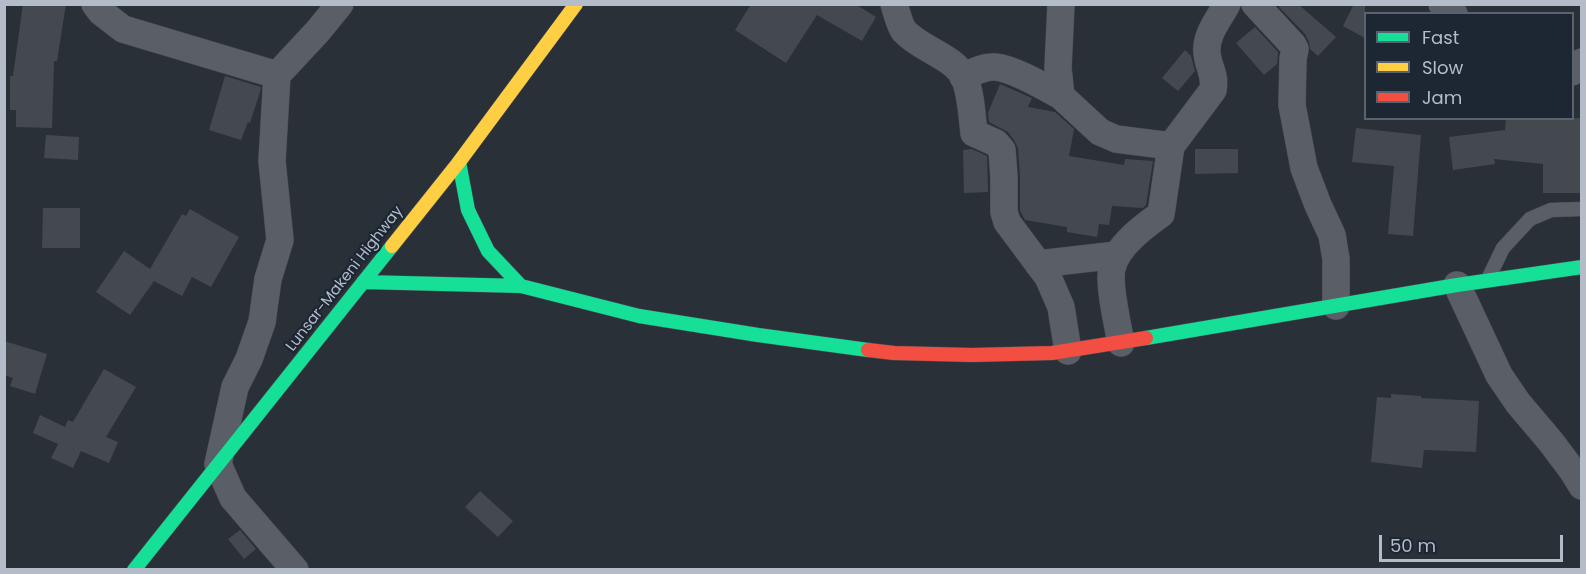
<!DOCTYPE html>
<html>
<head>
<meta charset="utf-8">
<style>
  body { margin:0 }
  #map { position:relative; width:1586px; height:574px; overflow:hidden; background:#2a3038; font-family:Poppins,sans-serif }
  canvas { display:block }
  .frame { position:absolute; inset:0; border:6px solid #b4bcc9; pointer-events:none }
  .legend { position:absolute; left:1364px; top:12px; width:210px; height:108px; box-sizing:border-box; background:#1d2633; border:2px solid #59626f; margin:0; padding:8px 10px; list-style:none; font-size:18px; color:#b4bcc9 }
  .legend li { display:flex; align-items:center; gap:12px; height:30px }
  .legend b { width:30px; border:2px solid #59626f }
  .scale { position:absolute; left:1379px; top:535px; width:184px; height:27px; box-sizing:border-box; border:3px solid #b4bcc9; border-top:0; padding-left:8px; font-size:18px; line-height:21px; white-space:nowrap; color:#b4bcc9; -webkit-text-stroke:4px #1d2633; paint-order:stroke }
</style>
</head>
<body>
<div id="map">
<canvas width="1586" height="574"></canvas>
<div class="frame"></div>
<ul class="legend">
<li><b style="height:8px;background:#16e098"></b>Fast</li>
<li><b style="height:8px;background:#ffcf43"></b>Slow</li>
<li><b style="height:8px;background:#f24e42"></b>Jam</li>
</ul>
<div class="scale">50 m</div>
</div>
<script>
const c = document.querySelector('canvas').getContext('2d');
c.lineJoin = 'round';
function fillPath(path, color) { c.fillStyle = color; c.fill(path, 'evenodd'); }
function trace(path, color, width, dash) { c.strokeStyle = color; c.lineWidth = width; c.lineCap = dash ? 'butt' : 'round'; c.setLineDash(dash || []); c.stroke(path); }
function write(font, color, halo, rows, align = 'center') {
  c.font = font + ' Poppins,sans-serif'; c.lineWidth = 4.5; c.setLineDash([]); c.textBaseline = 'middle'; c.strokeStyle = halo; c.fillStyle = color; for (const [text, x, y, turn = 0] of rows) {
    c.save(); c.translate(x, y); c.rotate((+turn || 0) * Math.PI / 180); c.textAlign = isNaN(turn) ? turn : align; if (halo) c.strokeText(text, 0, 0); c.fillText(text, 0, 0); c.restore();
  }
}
fillPath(new Path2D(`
  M 23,4 L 66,4 L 57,61 L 54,61 L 52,128 L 16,127 L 16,110 L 10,110 L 10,76 L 13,76 Z
  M 751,4 L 855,4 L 876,17 L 862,41 L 817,15 L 786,63 L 735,30 Z
  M 1281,4 L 1298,4 L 1336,37 L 1318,56 L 1310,49 L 1309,42 L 1305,34 L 1279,7 Z
  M 1354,4 L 1365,4 L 1365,38 L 1343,26 Z
  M 1255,27 L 1278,52 L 1277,64 L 1264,75 L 1236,43 Z
  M 1185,50 L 1191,56 L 1195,71 L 1178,91 L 1162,78 Z
  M 225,76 L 261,87 L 260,92 L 250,123 L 248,122 L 241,140 L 209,130 Z
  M 1000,84 L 1032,98 L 1028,107 L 1055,112 L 1074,129 L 1069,156 L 1124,165 L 1125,159 L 1153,161 L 1146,205 L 1143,208 L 1112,206 L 1109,225 L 1099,224 L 1097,237 L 1067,232 L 1067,227 L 1025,220 L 1020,210 L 1020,176 L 1018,148 L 1014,140 L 1008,132 L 989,122 L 988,113 Z
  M 1506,118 L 1581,118 L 1581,193 L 1543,193 L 1543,164 L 1494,159 L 1495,164 L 1453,170 L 1449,137 L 1505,130 Z
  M 1356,128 L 1421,135 L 1413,236 L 1388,234 L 1394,166 L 1352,162 Z
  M 46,135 L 79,137 L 78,160 L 44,158 Z
  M 1195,149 L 1238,149 L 1238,173 L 1195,174 Z
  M 963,150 L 972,149 L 987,156 L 988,192 L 964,193 Z
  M 43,208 L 80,208 L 80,248 L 42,248 Z
  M 190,209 L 239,237 L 211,287 L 192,277 L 182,296 L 154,281 L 130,315 L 96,292 L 124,251 L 150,269 L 182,214 L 186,216 Z
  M 4,341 L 47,354 L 35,394 L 10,386 L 13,378 L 4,375 Z
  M 104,369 L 136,387 L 106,437 L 118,442 L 109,463 L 81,451 L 73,468 L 51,458 L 58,444 L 33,433 L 40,415 L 65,427 L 68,420 L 73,422 Z
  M 1391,394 L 1421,396 L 1421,398 L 1479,401 L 1476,452 L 1424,450 L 1422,468 L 1371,462 L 1377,397 L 1391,398 Z
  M 480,491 L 513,521 L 498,537 L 465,507 Z
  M 240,530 L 256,549 L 244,559 L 228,539 Z`), '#444950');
const lane = new Path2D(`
  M 1488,279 L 1503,248 L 1530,219 L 1551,210 L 1582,209`);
const street = new Path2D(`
  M 95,4 L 101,12 L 123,29 L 277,75
  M 894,4 C 897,13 899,24 904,31 C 920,49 953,56 964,77 C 971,92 972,117 974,133 L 996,143 L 1002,150 L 1004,177 L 1004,212 L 1007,222 L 1048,277 L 1061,307 L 1068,351
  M 1061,4 L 1058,68 L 1061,96 L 1100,132 L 1116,139 L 1171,146
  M 1255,4 L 1293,45 L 1295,49 L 1293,59 L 1292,105 L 1304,168 L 1318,205 L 1332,235 L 1336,259 L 1336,306
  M 1442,4 L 1449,8 L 1454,14
  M 1572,72 L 1582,62
  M 963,77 C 973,72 984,66 995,67 C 1012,68 1045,87 1061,96
  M 1038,264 L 1117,255
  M 1457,285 L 1499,375 L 1518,403 L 1551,442 L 1572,470 L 1582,486
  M 1121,343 C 1118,326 1108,284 1112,268 C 1117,246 1143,227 1161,214 L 1171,146 L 1213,90 C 1216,74 1208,67 1207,53 C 1205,35 1219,19 1227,4
  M 295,570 L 233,498 L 218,464 L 235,387 L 249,359 L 262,322 L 268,279 L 280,240 L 272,161 L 277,75 L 318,31 L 340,4`);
const fast = new Path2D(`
  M 459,162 L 468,210 L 488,251 L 521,286
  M 363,282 L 521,286 L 639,316 L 758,335 L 868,350
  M 1146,338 L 1457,285 L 1582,267
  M 134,570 L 392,246`);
const slow = new Path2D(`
  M 392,246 L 459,162 L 576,4`);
const jam = new Path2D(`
  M 868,350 L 894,353 L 972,355 L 1052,353 L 1146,338`);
trace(lane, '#484c53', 15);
trace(street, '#484c53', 28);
trace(fast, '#484c53', 15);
trace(slow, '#484c53', 15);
trace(jam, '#484c53', 15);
trace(lane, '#5a5e66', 14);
trace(street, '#5a5e66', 27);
trace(fast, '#16e098', 14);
trace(slow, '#ffcf43', 14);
trace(jam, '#f24e42', 14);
write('15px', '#b4bcc9', '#1d2633', [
  ["Lunsar-Makeni Highway",345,279,-52]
]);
</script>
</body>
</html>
